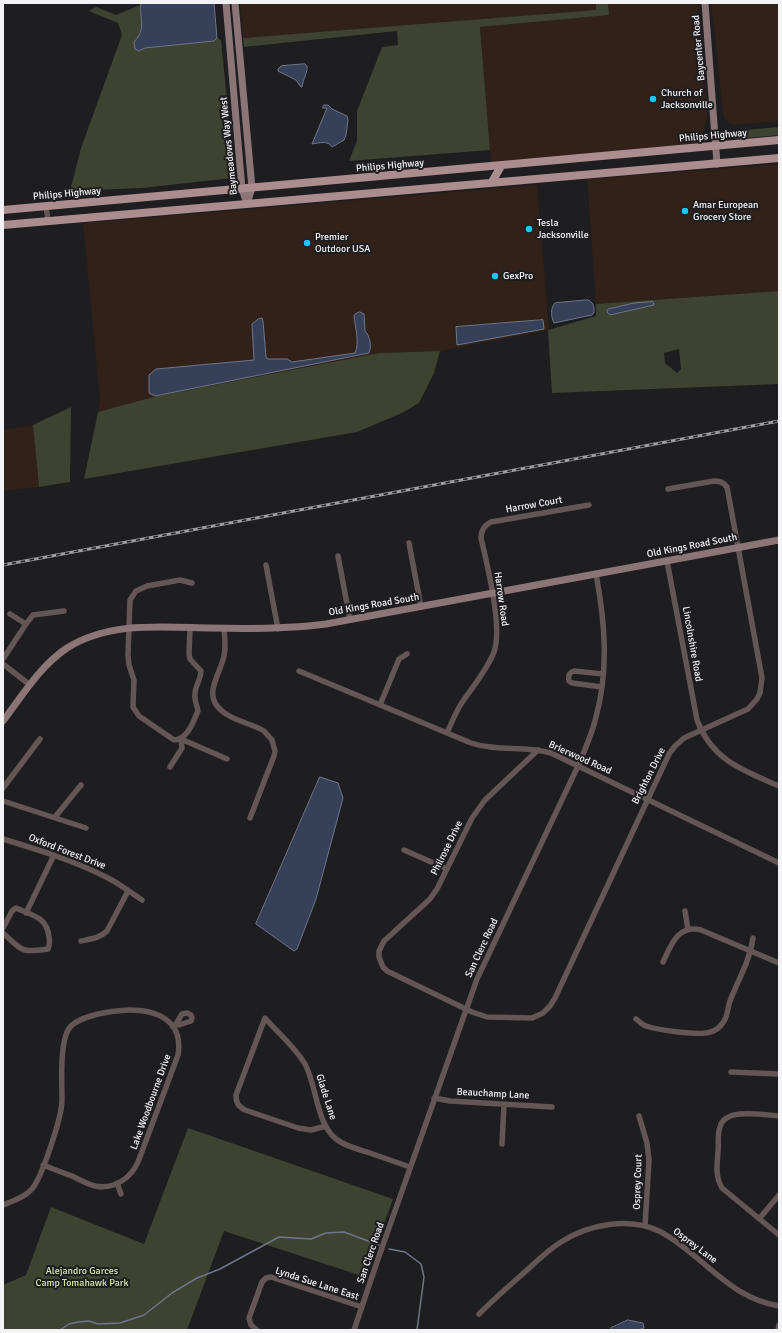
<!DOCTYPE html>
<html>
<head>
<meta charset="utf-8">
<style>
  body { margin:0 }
  #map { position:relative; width:782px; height:1333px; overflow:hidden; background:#1e1d20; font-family:Signika,sans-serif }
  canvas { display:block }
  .frame { position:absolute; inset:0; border:4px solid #f3f2f4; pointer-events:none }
</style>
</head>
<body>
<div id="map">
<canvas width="782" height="1333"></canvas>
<div class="frame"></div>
</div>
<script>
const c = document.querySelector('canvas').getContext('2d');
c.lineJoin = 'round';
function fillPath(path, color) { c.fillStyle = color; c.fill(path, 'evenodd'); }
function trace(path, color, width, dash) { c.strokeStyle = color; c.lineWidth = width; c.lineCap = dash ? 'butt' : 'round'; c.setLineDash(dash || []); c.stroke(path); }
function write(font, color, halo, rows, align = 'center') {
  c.font = font + ' Signika,sans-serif'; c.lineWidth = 4; c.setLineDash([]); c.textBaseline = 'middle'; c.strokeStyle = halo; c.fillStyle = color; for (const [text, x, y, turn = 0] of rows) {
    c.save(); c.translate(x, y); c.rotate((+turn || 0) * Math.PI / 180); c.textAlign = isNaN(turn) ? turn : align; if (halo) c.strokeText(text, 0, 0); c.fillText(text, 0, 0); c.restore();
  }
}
fillPath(new Path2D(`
  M 240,3 L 596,3 L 597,10 L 243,38 Z
  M 608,3 L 698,3 L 707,118 L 701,140 L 698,143 L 666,147 L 491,163 L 480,27 L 609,15 Z
  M 711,3 L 779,3 L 779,121 L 734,125 L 729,123 L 725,119 L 723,115 L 716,43 Z
  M 779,164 L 779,291 L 596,304 L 587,179 Z
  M 537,185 L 549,330 L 440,351 L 379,353 L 157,396 L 98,412 L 100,400 L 83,223 ZM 364,314 L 365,331 L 368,333 L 370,339 L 371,349 L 369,353 L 149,393 L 163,368 L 254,360 L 252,324 L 262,318 L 266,357 L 268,359 L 287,359 L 292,362 L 355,353 L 357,349 L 357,336 L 354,316 Z
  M 33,425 L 39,487 L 3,491 L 3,430 Z`), '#312118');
fillPath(new Path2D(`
  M 596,3 L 608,3 L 609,15 L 480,27 L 490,150 L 349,161 L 357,141 L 357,111 L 382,47 L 398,45 L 397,31 L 244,47 L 243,38 L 596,10 Z
  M 140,5 L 142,26 L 139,36 L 139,51 L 145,48 L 214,41 L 217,38 L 221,40 L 228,110 L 229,145 L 233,145 L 235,172 L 232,178 L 142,188 L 70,191 L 81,148 L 122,35 L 118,23 L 89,11 L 96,7 L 116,15 Z
  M 779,127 L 779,135 L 735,139 L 732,135 L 732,132 L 735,131 Z
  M 779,291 L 779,384 L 552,393 L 548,330 L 596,316 L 596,304 ZM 679,349 L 681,369 L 677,373 L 665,363 L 664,353 Z
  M 440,351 L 434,373 L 419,403 L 402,413 L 357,432 L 84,479 L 98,412 L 157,396 L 379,353 Z
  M 71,407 L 70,482 L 39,487 L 33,425 Z
  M 188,1128 L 393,1199 L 365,1277 L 224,1231 L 187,1330 L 4,1330 L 3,1285 L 26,1275 L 51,1207 L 144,1244 Z`), '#3d4231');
const water = new Path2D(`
  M 141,3 L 214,3 L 217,38 L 214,41 L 145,48 L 139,51 L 135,49 L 134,42 C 147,28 139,19 141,3 Z
  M 305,64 L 307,66 C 308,71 303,80 302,87 L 301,87 L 296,80 L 278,71 L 278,69 L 281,66 Z
  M 324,105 L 328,105 L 332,109 L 347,116 L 348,120 L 346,135 L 344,140 L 332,147 C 328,140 319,143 312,144 L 327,108 L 323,108 Z
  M 588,300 C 594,303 594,306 594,312 L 592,315 L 554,323 C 551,317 550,308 555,303 Z
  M 653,302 L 654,305 L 610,315 L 607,312 L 608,309 L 634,303 Z
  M 360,312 L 364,314 L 365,331 C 370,336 372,346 369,353 L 155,396 L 149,393 L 149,375 L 156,369 L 254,360 L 252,324 L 258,319 L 262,318 L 263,321 L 266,357 L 268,359 L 287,359 L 292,362 L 355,353 C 360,343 355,327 354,316 L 355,314 Z
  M 543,320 L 544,329 L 457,345 L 456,327 Z
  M 320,777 L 338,783 L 343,798 L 316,899 L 297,949 L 294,951 L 256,924 Z
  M 628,1320 L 643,1323 L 644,1328 L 638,1330 L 611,1330 L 611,1328 Z`);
fillPath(water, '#364159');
trace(water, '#6f7688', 1);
trace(new Path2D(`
  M 389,1249 L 405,1252 L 421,1264 L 424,1277 L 417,1330
  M 60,1330 L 69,1324 L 78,1322 L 89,1321 L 98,1324 L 120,1323 L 144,1315 L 172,1293 L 197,1278 L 220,1269 L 279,1237 L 311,1239 L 326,1233 L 344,1232 L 379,1245`), '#6f7688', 1.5);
trace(new Path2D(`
  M 46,206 L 48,221
  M 409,543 L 421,607
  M 338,556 L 350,620
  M 667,561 L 697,720 C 712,760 742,770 779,786
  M 266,565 L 278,629
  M 10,614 L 26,624
  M 190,628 L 189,654 L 190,659 L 201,671 C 201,679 195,686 195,694 C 194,700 197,705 198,711 C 193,722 188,739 174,740 L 139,716 L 133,707 L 134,680 L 129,665 L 128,655 L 130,600 L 136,591 L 147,586 L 180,580 L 192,583
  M 224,628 C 225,638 226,647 224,656 C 220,675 202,695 222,711 C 233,721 251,723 264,731 L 272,740 L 275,751 L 274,756 L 250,818
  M 3,659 L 26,624 L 33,615 L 64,611
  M 3,664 L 30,685
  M 299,671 L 471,743 C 498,752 525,745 551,753 L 779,863
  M 602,687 L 572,683 L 569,681 C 568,675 569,673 574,671 L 603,674
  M 380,705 L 399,659 L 407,654
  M 447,733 C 452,722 456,711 463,701 C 474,685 487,670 494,652 C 503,628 487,564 481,538 C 481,530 485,525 491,522 L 589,505
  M 181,739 L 227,759
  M 538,750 L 485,800 L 472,818 L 437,889 L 430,899 L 384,941 L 379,951 L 379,957 L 383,967 L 387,971 L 472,1012 L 487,1017 L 532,1018 L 543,1013 L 550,1006 L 555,998 L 669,754 L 675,746 L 684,738 L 748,709 L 757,699 L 760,693 L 762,678 L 727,487 C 723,482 720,481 714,481 L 668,489
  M 170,767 L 182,748 L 181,739
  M 3,788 L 40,739
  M 3,801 L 86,828
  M 55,817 L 81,785
  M 3,839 C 39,850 75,861 108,878 C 120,884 131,893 142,900
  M 404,850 L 447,869
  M 685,911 L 688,930
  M 26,913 L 54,855
  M 3,928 L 12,911 L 16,908 C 32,915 47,917 49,937 C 50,942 50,944 48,949 C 20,953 23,951 3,933
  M 81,941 C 91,939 100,938 107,931 L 128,891
  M 663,962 C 671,945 678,924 701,930 L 779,963
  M 636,1019 C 639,1021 642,1025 646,1026 C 658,1030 698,1036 710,1032 C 714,1031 719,1028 722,1024 C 728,1018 727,1009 730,1001 C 738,980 750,961 753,938
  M 173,1027 L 176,1024 L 179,1025 L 191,1021 L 192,1018 L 191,1015 L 187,1013 L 182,1014 L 176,1024
  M 731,1072 L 779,1074
  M 434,1098 L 450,1101 L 552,1107
  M 639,1116 L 647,1143 L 649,1160 L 645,1226
  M 779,1116 C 763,1115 725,1107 720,1127 C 717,1135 719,1144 718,1152 C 717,1165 715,1176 722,1188 L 779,1235
  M 326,1126 L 311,1130 L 298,1128 L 245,1110 C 238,1106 236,1103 236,1095 L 265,1018 C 278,1033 295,1047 305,1064 C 317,1086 316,1123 336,1139 C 345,1146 357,1149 367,1152 C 381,1157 396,1162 410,1167
  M 502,1144 L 504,1104
  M 117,1183 L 121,1194
  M 3,1205 C 13,1201 25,1197 32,1189 C 42,1177 62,1117 62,1100 C 62,1083 59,1038 71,1026 C 78,1019 88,1017 98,1014 C 130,1006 186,1006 178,1055 L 138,1162 C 131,1178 114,1190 95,1186 C 87,1184 80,1180 72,1176 C 63,1173 53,1169 43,1165
  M 759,1219 L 779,1195
  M 479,1314 C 494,1299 510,1285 526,1271 C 537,1261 548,1250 561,1242 C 589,1224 629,1217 659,1231 C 673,1238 685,1248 697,1258 C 724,1280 742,1299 779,1306
  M 257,1330 L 251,1325 L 249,1318 L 262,1282 L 266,1278 L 271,1277 L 362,1307
  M 354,1330 L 378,1259 L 477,979 L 578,766 C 585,750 592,734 596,717 C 609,669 605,622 596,574
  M 778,1330 L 779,1325`), '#645556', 5.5);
trace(new Path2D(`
  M 226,3 L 242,189 L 247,204
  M 235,3 L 252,188 L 247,204
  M 705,3 L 717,164
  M 3,721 C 22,696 40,666 67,648 C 110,621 162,627 211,628 C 250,629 288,629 326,624 L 779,540`), '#8c7577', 7);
trace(new Path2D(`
  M 492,182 L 501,166
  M 3,210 L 779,140
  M 3,225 L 779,158`), '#ab8d8f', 8);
const rail = new Path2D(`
  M 3,565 L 779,421`);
trace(rail, '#9e9d9f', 3);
trace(rail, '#1e1d20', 1.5, [4.5]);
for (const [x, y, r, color] of [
  [653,99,4,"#10cafa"],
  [685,211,4,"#10cafa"],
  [529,229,4,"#10cafa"],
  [307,243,4,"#10cafa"],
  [495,276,4,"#10cafa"]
]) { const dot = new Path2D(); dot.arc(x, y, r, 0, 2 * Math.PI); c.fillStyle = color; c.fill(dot); trace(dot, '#1e1d20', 1.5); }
write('10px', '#f3f2f4', '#1e1d20', [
  ["Baycenter Road",699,48,-95],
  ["Philips Highway",713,136,-5],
  ["Baymeadows Way West",229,146,-96],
  ["Philips Highway",390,166,-5],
  ["Philips Highway",67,194,-5],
  ["Harrow Court",534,505,-10],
  ["Old Kings Road South",692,546,-11],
  ["Harrow Road",501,599,82],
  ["Old Kings Road South",374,605,-10],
  ["Lincolnshire Road",692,644,80],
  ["Brierwood Road",580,758,24],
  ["Brighton Drive",649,776,-63],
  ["Philrose Drive",447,848,-64],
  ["Oxford Forest Drive",67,852,21],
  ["San Clerc Road",482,948,-65],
  ["Beauchamp Lane",493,1094,3],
  ["Glade Lane",326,1097,72],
  ["Lake Woodbourne Drive",151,1102,-70],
  ["Osprey Court",638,1182,-88],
  ["Osprey Lane",695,1246,37],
  ["San Clerc Road",371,1253,-71],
  ["Lynda Sue Lane East",317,1284,18]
]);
write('10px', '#f3f2f4', '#1e1d20', [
  ["Church of",661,93],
  ["Jacksonville",661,105],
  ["Amar European",693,205],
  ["Grocery Store",693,217],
  ["Tesla",537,223],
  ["Jacksonville",537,235],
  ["Premier",315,237],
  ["Outdoor USA",315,249],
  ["GexPro",503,276]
], 'left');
write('10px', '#d5e4ae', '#1e1d20', [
  ["Alejandro Garces",82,1271],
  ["Camp Tomahawk Park",82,1283]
]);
</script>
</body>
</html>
